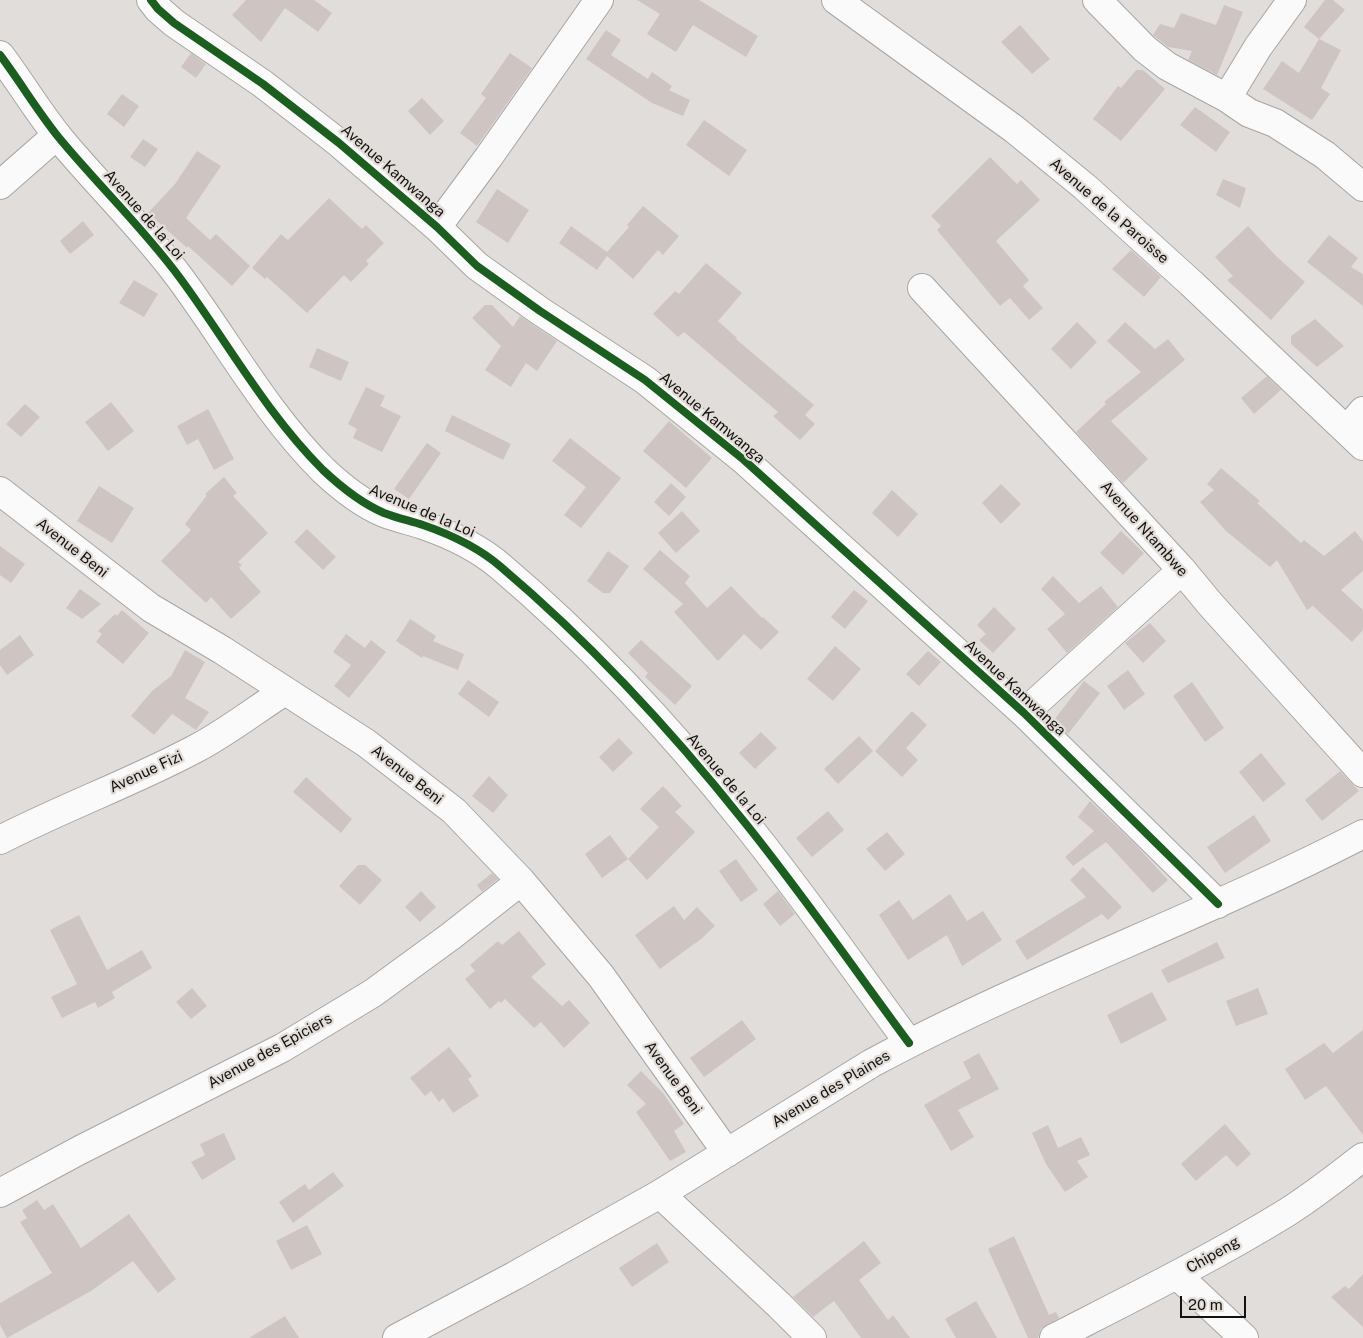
<!DOCTYPE html>
<html>
<head>
<meta charset="utf-8">
<style>
  body { margin:0 }
  #map { position:relative; width:1363px; height:1338px; overflow:hidden; background:#e0dddb; font-family:"Public Sans",sans-serif }
  canvas { display:block }
  .scale { position:absolute; left:1180px; top:1296px; width:66px; height:22px; box-sizing:border-box; border:2px solid #141211; border-top:0; padding-left:6px; font-size:15px; line-height:18px; white-space:nowrap; color:#141211; -webkit-text-stroke:4px #e3ddd8; paint-order:stroke }
</style>
</head>
<body>
<div id="map">
<canvas width="1363" height="1338"></canvas>
<div class="scale">20 m</div>
</div>
<script>
const c = document.querySelector('canvas').getContext('2d');
c.lineJoin = 'round';
function fillPath(path, color) { c.fillStyle = color; c.fill(path, 'evenodd'); }
function trace(path, color, width, dash) { c.strokeStyle = color; c.lineWidth = width; c.lineCap = dash ? 'butt' : 'round'; c.setLineDash(dash || []); c.stroke(path); }
function write(font, color, halo, rows, align = 'center') {
  c.font = font + ' "Public Sans",sans-serif'; c.lineWidth = 4.5; c.setLineDash([]); c.textBaseline = 'middle'; c.strokeStyle = halo; c.fillStyle = color; for (const [text, x, y, turn = 0] of rows) {
    c.save(); c.translate(x, y); c.rotate((+turn || 0) * Math.PI / 180); c.textAlign = isNaN(turn) ? turn : align; if (halo) c.strokeText(text, 0, 0); c.fillText(text, 0, 0); c.restore();
  }
}
fillPath(new Path2D(`
  M 246,0 L 314,0 L 332,13 L 318,32 L 285,8 L 261,42 L 232,15 Z
  M 637,0 L 699,0 L 758,36 L 746,57 L 693,25 L 676,52 L 647,34 L 660,14 Z
  M 1325,0 L 1333,0 L 1345,10 L 1319,39 L 1304,27 Z
  M 1224,5 L 1243,12 L 1217,75 L 1188,60 L 1192,51 L 1168,47 L 1153,35 L 1160,24 L 1174,28 L 1181,13 L 1216,25 Z
  M 1020,25 L 1050,59 L 1032,74 L 1001,42 Z
  M 606,30 L 621,40 L 611,55 L 648,79 L 652,72 L 672,86 L 669,90 L 690,100 L 683,116 L 652,103 L 586,59 Z
  M 1319,39 L 1341,50 L 1321,88 L 1330,94 L 1312,120 L 1263,89 L 1282,61 L 1299,73 Z
  M 191,53 L 206,64 L 196,78 L 181,67 Z
  M 510,53 L 532,68 L 477,146 L 460,133 L 486,98 L 481,94 Z
  M 1136,70 L 1143,70 L 1165,89 L 1121,141 L 1093,119 L 1118,86 L 1121,88 Z
  M 122,94 L 139,106 L 124,127 L 107,114 Z
  M 422,98 L 444,121 L 430,135 L 408,111 Z
  M 1195,107 L 1230,132 L 1216,152 L 1180,125 Z
  M 704,120 L 747,150 L 729,176 L 686,145 Z
  M 143,139 L 158,149 L 145,167 L 130,157 Z
  M 197,151 L 221,166 L 186,218 L 210,240 L 216,234 L 250,266 L 232,286 L 188,246 L 187,248 L 148,213 L 175,184 Z
  M 990,157 L 1017,184 L 1021,180 L 1040,200 L 996,241 L 1029,280 L 1023,286 L 1043,308 L 1029,320 L 1010,298 L 1000,306 L 937,230 L 941,226 L 931,216 Z
  M 1223,179 L 1246,188 L 1240,208 L 1216,195 Z
  M 497,189 L 529,210 L 508,243 L 476,222 Z
  M 329,198 L 362,229 L 366,225 L 384,243 L 366,261 L 369,264 L 351,282 L 344,275 L 307,313 L 267,277 L 265,279 L 252,268 L 281,234 L 288,240 Z
  M 643,206 L 679,236 L 663,255 L 658,250 L 633,279 L 607,256 L 597,270 L 559,243 L 571,226 L 607,252 L 629,227 L 627,225 Z
  M 83,221 L 94,235 L 70,254 L 60,241 Z
  M 1248,226 L 1276,256 L 1305,282 L 1271,320 L 1227,280 L 1233,276 L 1215,257 Z
  M 1329,235 L 1358,258 L 1351,267 L 1363,274 L 1363,306 L 1307,262 Z
  M 1131,250 L 1161,277 L 1144,297 L 1112,269 Z
  M 706,263 L 742,293 L 718,321 L 737,338 L 736,339 L 814,405 L 805,415 L 815,424 L 800,440 L 773,416 L 778,412 L 684,332 L 678,337 L 653,314 L 675,291 L 679,294 Z
  M 134,280 L 158,294 L 144,317 L 119,303 Z
  M 485,305 L 492,305 L 513,327 L 520,316 L 557,341 L 537,371 L 526,363 L 511,387 L 485,370 L 501,346 L 472,318 Z
  M 1315,319 L 1344,346 L 1317,367 L 1291,344 L 1291,336 Z
  M 1077,322 L 1097,342 L 1071,369 L 1051,349 Z
  M 1125,322 L 1155,349 L 1168,339 L 1185,360 L 1111,421 L 1148,459 L 1123,483 L 1076,432 L 1106,404 L 1104,402 L 1141,372 L 1107,341 Z
  M 317,348 L 349,362 L 341,381 L 309,367 Z
  M 1267,376 L 1281,390 L 1254,414 L 1241,398 Z
  M 366,387 L 385,396 L 380,406 L 401,416 L 382,452 L 353,438 L 357,429 L 348,424 Z
  M 111,402 L 134,431 L 108,451 L 85,422 Z
  M 25,404 L 40,417 L 21,437 L 6,424 Z
  M 208,409 L 234,459 L 214,470 L 198,439 L 187,445 L 177,426 Z
  M 452,415 L 511,444 L 503,460 L 445,431 Z
  M 669,421 L 712,458 L 686,488 L 643,451 Z
  M 570,438 L 621,478 L 581,528 L 564,515 L 586,487 L 552,461 Z
  M 427,443 L 441,453 L 409,499 L 394,489 Z
  M 1221,468 L 1260,501 L 1257,503 L 1301,543 L 1304,540 L 1324,556 L 1355,531 L 1363,541 L 1363,571 L 1341,590 L 1363,610 L 1363,630 L 1352,642 L 1313,606 L 1307,610 L 1277,560 L 1270,567 L 1226,531 L 1200,502 L 1214,490 L 1207,484 Z
  M 224,477 L 237,493 L 233,496 L 268,533 L 238,562 L 242,565 L 239,568 L 261,592 L 231,619 L 211,597 L 206,603 L 161,561 L 191,530 L 185,524 L 207,495 L 205,494 Z
  M 671,483 L 686,497 L 669,516 L 654,502 Z
  M 1001,484 L 1021,504 L 1001,524 L 982,503 Z
  M 99,486 L 134,508 L 112,543 L 77,521 Z
  M 892,490 L 918,514 L 898,537 L 872,513 Z
  M 682,511 L 700,531 L 676,553 L 658,533 Z
  M 307,529 L 336,557 L 323,570 L 294,542 Z
  M 1121,531 L 1144,553 L 1123,575 L 1100,553 Z
  M 0,546 L 25,564 L 11,583 L 0,575 Z
  M 660,550 L 690,576 L 685,583 L 707,608 L 731,586 L 762,618 L 763,617 L 779,632 L 761,650 L 744,634 L 718,661 L 674,612 L 683,604 L 643,569 Z
  M 608,551 L 629,566 L 610,593 L 603,593 L 587,581 Z
  M 1053,576 L 1079,603 L 1101,586 L 1118,607 L 1067,653 L 1047,629 L 1065,614 L 1041,589 Z
  M 80,589 L 101,604 L 82,619 L 66,608 Z
  M 854,590 L 868,601 L 845,629 L 831,617 Z
  M 994,607 L 1016,629 L 993,653 L 979,640 L 986,634 L 977,625 Z
  M 122,610 L 149,633 L 123,664 L 96,642 L 102,634 L 98,631 L 115,614 L 117,616 Z
  M 410,619 L 436,636 L 433,641 L 464,654 L 458,670 L 423,656 L 422,658 L 396,641 Z
  M 1150,623 L 1166,641 L 1143,663 L 1125,643 Z
  M 346,634 L 365,648 L 371,640 L 386,652 L 349,698 L 334,686 L 351,665 L 333,652 Z
  M 20,635 L 34,655 L 7,675 L 0,665 L 0,650 Z
  M 641,640 L 692,686 L 675,705 L 645,677 L 648,673 L 628,653 Z
  M 835,646 L 861,669 L 833,701 L 807,679 Z
  M 185,650 L 205,662 L 185,698 L 209,712 L 196,730 L 172,714 L 154,735 L 131,716 L 152,691 L 171,676 Z
  M 928,651 L 941,662 L 919,686 L 906,674 Z
  M 1128,670 L 1145,694 L 1124,710 L 1107,686 Z
  M 468,680 L 499,702 L 489,717 L 458,694 Z
  M 1084,681 L 1100,693 L 1068,734 L 1054,720 Z
  M 1192,682 L 1224,728 L 1205,742 L 1173,696 Z
  M 912,711 L 927,725 L 906,748 L 918,760 L 902,777 L 875,751 Z
  M 761,732 L 777,748 L 755,769 L 739,753 Z
  M 859,736 L 873,751 L 838,784 L 824,769 Z
  M 619,738 L 633,753 L 613,772 L 599,757 Z
  M 1261,753 L 1286,784 L 1263,802 L 1239,772 Z
  M 1340,771 L 1359,791 L 1322,821 L 1305,800 Z
  M 489,776 L 508,795 L 493,813 L 472,796 Z
  M 306,777 L 352,819 L 341,833 L 293,792 Z
  M 663,786 L 682,806 L 675,812 L 695,832 L 647,880 L 628,859 L 659,827 L 640,809 Z
  M 1090,801 L 1134,843 L 1168,880 L 1153,893 L 1106,842 L 1073,866 L 1065,857 L 1094,831 L 1078,817 Z
  M 828,811 L 844,830 L 812,857 L 796,838 Z
  M 1254,815 L 1271,841 L 1225,873 L 1207,847 Z
  M 887,832 L 905,854 L 885,871 L 866,849 Z
  M 610,835 L 628,859 L 602,878 L 585,854 Z
  M 736,859 L 758,890 L 741,902 L 719,871 Z
  M 358,865 L 365,865 L 382,880 L 360,905 L 339,886 Z
  M 1083,867 L 1122,907 L 1108,920 L 1102,914 L 1027,960 L 1015,941 L 1086,897 L 1070,880 Z
  M 492,873 L 498,879 L 482,892 L 477,885 Z
  M 421,891 L 436,907 L 420,922 L 405,907 Z
  M 778,891 L 795,914 L 780,926 L 763,904 Z
  M 950,894 L 967,921 L 983,911 L 1002,940 L 962,966 L 947,935 L 908,960 L 879,915 L 880,914 L 899,900 L 913,920 Z
  M 674,906 L 684,920 L 697,907 L 715,926 L 701,939 L 660,969 L 635,935 Z
  M 79,915 L 107,970 L 142,950 L 152,968 L 112,992 L 115,998 L 98,1008 L 95,1002 L 62,1018 L 51,997 L 77,984 L 50,930 Z
  M 519,931 L 546,964 L 531,977 L 562,1006 L 569,1000 L 590,1023 L 564,1048 L 541,1022 L 534,1028 L 505,999 L 501,1003 L 499,1001 L 490,1009 L 465,979 L 475,971 L 470,965 L 498,941 L 502,945 Z
  M 1217,942 L 1225,958 L 1168,983 L 1161,970 Z
  M 192,988 L 207,1006 L 191,1019 L 176,1002 Z
  M 1258,988 L 1268,1014 L 1236,1026 L 1226,1001 Z
  M 1152,992 L 1167,1020 L 1121,1044 L 1107,1015 Z
  M 742,1020 L 756,1039 L 704,1077 L 690,1058 Z
  M 1363,1030 L 1363,1135 L 1326,1086 L 1305,1100 L 1285,1069 L 1324,1043 L 1333,1053 Z
  M 449,1047 L 472,1076 L 468,1079 L 479,1096 L 453,1113 L 443,1098 L 439,1102 L 431,1091 L 425,1096 L 410,1078 Z
  M 979,1053 L 999,1089 L 958,1110 L 974,1137 L 951,1151 L 924,1105 L 971,1078 L 963,1062 Z
  M 641,1071 L 663,1093 L 684,1124 L 674,1131 L 686,1152 L 670,1161 L 636,1112 L 646,1104 L 627,1085 Z
  M 1225,1124 L 1251,1154 L 1237,1167 L 1226,1155 L 1196,1181 L 1181,1164 Z
  M 1048,1125 L 1058,1148 L 1081,1137 L 1090,1155 L 1077,1161 L 1088,1177 L 1065,1192 L 1046,1164 L 1032,1133 Z
  M 224,1133 L 236,1159 L 202,1180 L 191,1162 L 205,1155 L 200,1144 Z
  M 333,1172 L 344,1186 L 293,1223 L 279,1202 L 305,1184 L 309,1190 Z
  M 37,1200 L 44,1210 L 53,1204 L 81,1248 L 129,1214 L 176,1279 L 158,1293 L 133,1261 L 91,1291 L 7,1338 L 0,1325 L 0,1303 L 52,1273 L 20,1222 L 27,1218 L 22,1210 Z
  M 307,1225 L 322,1254 L 291,1270 L 276,1241 Z
  M 1014,1236 L 1049,1315 L 1056,1312 L 1059,1318 L 1041,1329 L 1038,1338 L 1028,1338 L 988,1249 Z
  M 864,1241 L 881,1263 L 859,1280 L 888,1320 L 893,1315 L 910,1338 L 861,1338 L 834,1301 L 813,1317 L 793,1297 Z
  M 657,1243 L 669,1262 L 632,1287 L 619,1268 Z
  M 1363,1274 L 1363,1327 L 1331,1297 L 1345,1286 L 1349,1289 Z
  M 976,1301 L 997,1338 L 956,1338 L 945,1319 Z
  M 285,1316 L 299,1338 L 249,1338 Z`), '#cec5c3');
const minor = new Path2D(`
  M 151,0 L 158,9 L 174,23 L 263,84 L 339,143 L 437,227 L 477,266 L 540,311 L 645,380 L 744,460 L 1024,713 L 1218,904
  M 836,0 L 1014,129 L 1085,187 L 1191,283 L 1363,446
  M 1097,0 L 1145,49 L 1167,66 L 1227,98 L 1249,113 L 1275,123 L 1325,155 L 1363,187
  M 0,55 C 21,83 38,112 60,139 C 99,186 144,229 180,278 C 228,343 266,413 323,470 C 341,487 361,503 384,513 C 397,518 411,521 423,525 C 452,535 478,547 501,567 C 592,644 672,731 746,824 C 803,895 855,970 909,1043
  M 1227,98 L 1258,47 L 1292,0
  M 0,185 L 57,135
  M 437,227 L 488,158 L 599,0
  M 922,288 L 1182,570 L 1211,605 L 1363,773
  M 1347,430 L 1363,411
  M 0,491 L 151,608 L 222,650 L 366,743 L 454,811 L 521,881 L 601,976 L 727,1153
  M 1024,713 L 1182,570
  M 0,840 C 64,807 131,783 195,749 C 226,733 255,710 285,691
  M 0,1193 L 80,1150 L 282,1048 L 373,993 L 451,936 L 521,881
  M 660,1194 L 779,1305 L 812,1338
  M 1177,1275 L 1244,1338
  M 397,1338 L 514,1276 L 660,1194 L 872,1063 C 1032,977 1203,917 1363,834
  M 1054,1338 C 1132,1298 1211,1259 1286,1213 C 1313,1196 1338,1176 1363,1157`);
trace(minor, '#a8a5a3', 30);
trace(minor, '#fafafa', 28);
trace(new Path2D(`
  M 151,0 L 158,9 L 174,23 L 263,84 L 339,143 L 437,227 L 477,266 L 540,311 L 645,380 L 744,460 L 1024,713 L 1218,904
  M 0,55 C 21,83 38,112 60,139 C 99,186 144,229 180,278 C 228,343 266,413 323,470 C 341,487 361,503 384,513 C 397,518 411,521 423,525 C 452,535 478,547 501,567 C 592,644 672,731 746,824 C 803,895 855,970 909,1043`), '#1b5e20', 8);
write('15px', '#141211', '#e3ddd8', [
  ["Avenue Kamwanga",393,171,41],
  ["Avenue de la Paroisse",1109,211,41],
  ["Avenue de la Loi",144,215,49],
  ["Avenue Kamwanga",712,418,40],
  ["Avenue de la Loi",422,511,23],
  ["Avenue Ntambwe",1144,529,48],
  ["Avenue Beni",72,548,38],
  ["Avenue Kamwanga",1015,688,43],
  ["Avenue Fizi",146,772,-25],
  ["Avenue Beni",407,775,38],
  ["Avenue de la Loi",726,779,50],
  ["Avenue des Epiciers",270,1051,-29],
  ["Avenue Beni",673,1078,54],
  ["Avenue des Plaines",831,1089,-31],
  ["Chipeng",1213,1255,-30]
]);
</script>
</body>
</html>
